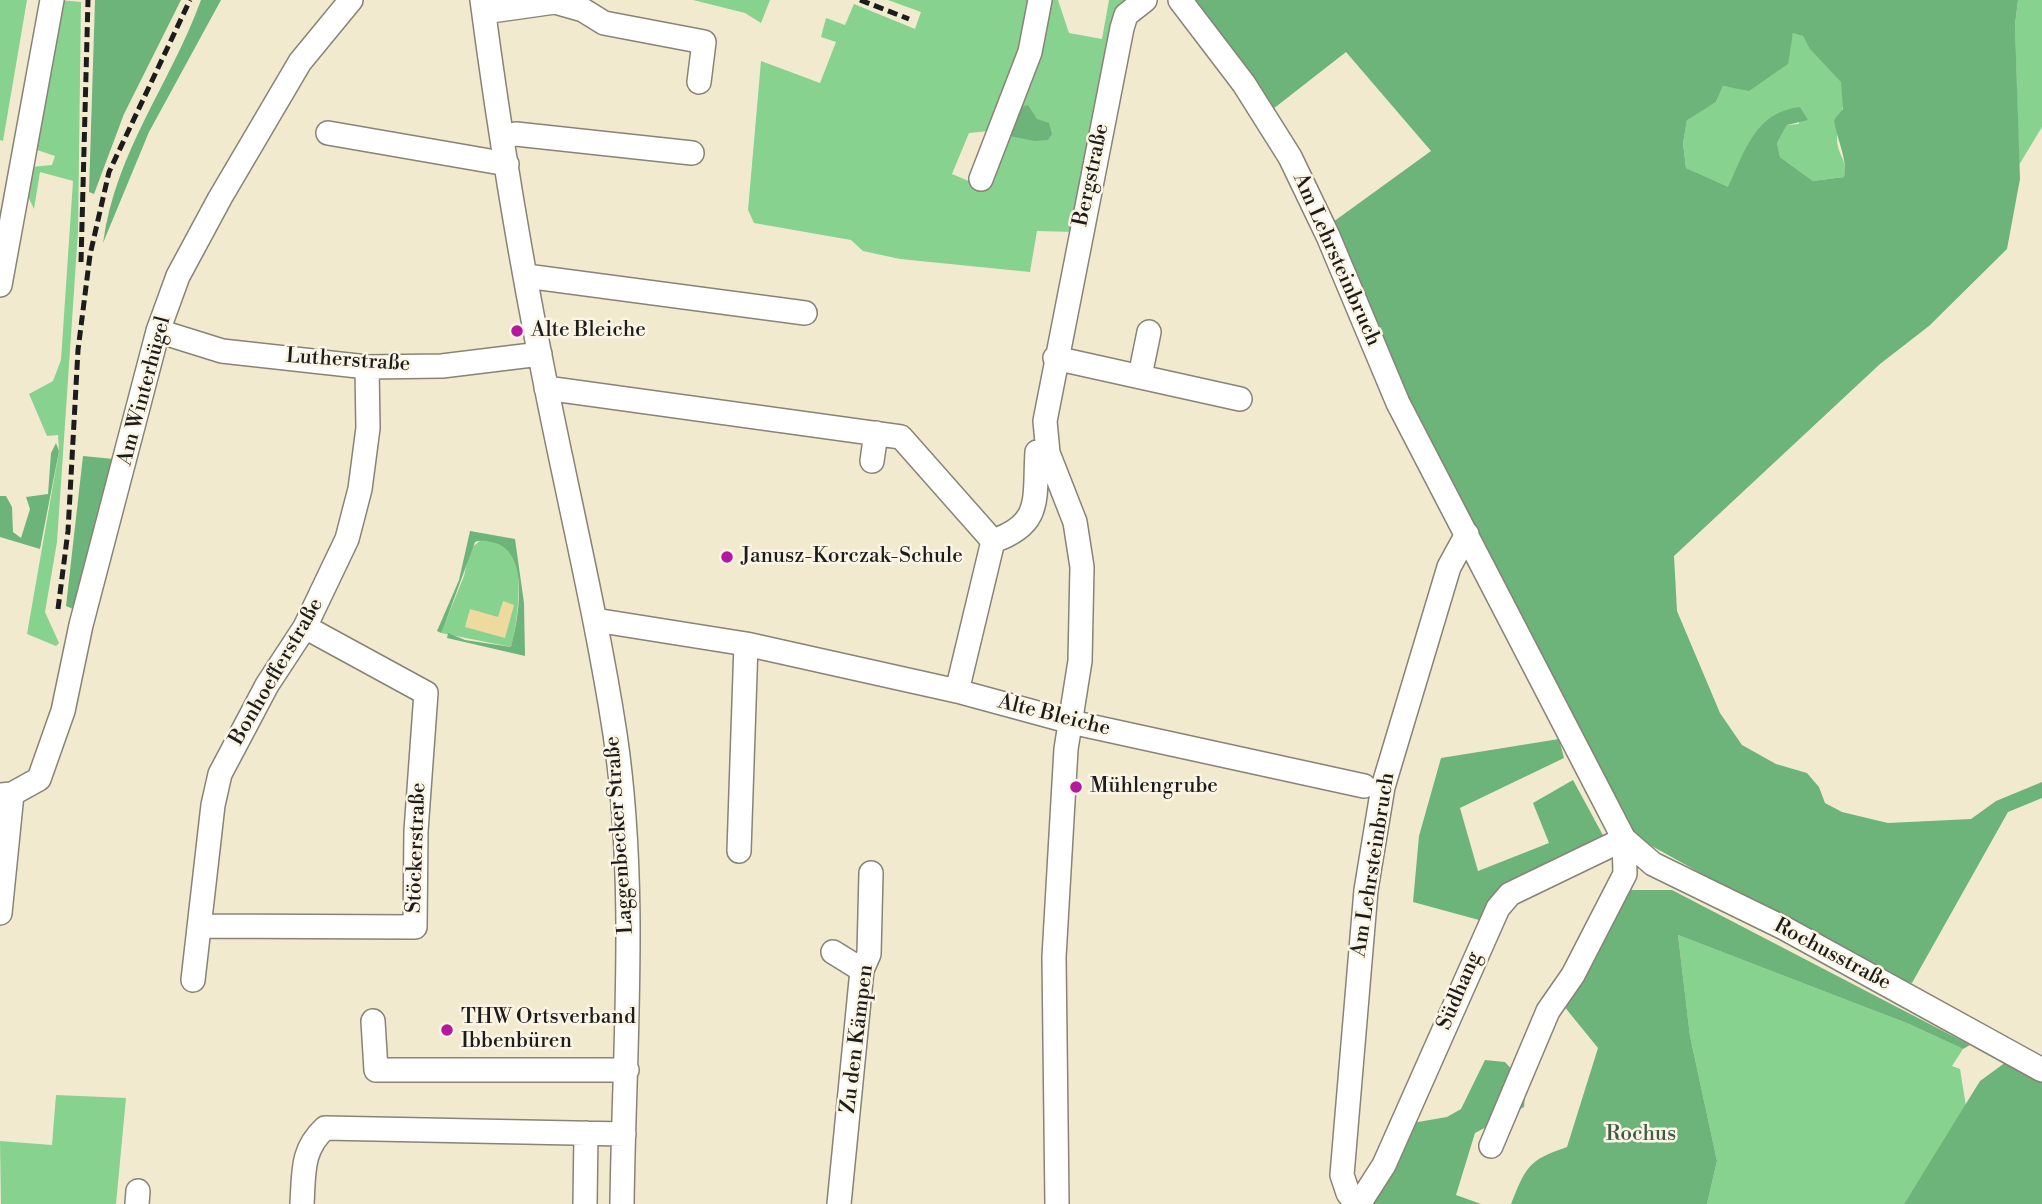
<!DOCTYPE html>
<html>
<head>
<meta charset="utf-8">
<style>
  body { margin:0 }
  canvas { display:block; background:#f2eacf }
</style>
</head>
<body>
<canvas width="2042" height="1204"></canvas>
<script>
const c = document.querySelector('canvas').getContext('2d');
c.lineJoin = 'round';
function fillPath(path, color) { c.fillStyle = color; c.fill(path, 'evenodd'); }
function trace(path, color, width, dash) { c.strokeStyle = color; c.lineWidth = width; c.lineCap = dash ? 'butt' : 'round'; c.setLineDash(dash || []); c.stroke(path); }
function write(font, color, halo, rows, align = 'center') {
  c.font = font + ' "Libre Bodoni",serif'; c.lineWidth = 5; c.setLineDash([]); c.textBaseline = 'middle'; c.strokeStyle = halo; c.fillStyle = color; for (const [text, x, y, turn = 0] of rows) {
    c.save(); c.translate(x, y); c.rotate((+turn || 0) * Math.PI / 180); c.textAlign = isNaN(turn) ? turn : align; if (halo) c.strokeText(text, 0, 0); c.fillText(text, 0, 0); c.restore();
  }
}
fillPath(new Path2D(`
  M 0,0 L 27,0 L 3,141 L 0,140 Z
  M 60,0 L 81,2 L 78,232 L 57,542 L 45,612 L 59,643 L 56,646 L 27,634 L 59,451 L 58,435 L 47,436 L 29,394 L 53,381 L 61,360 L 73,181 L 40,172 L 34,209 L 26,192 L 31,167 L 52,165 L 55,156 L 31,148 Z
  M 693,0 L 770,0 L 761,23 L 745,13 Z
  M 888,0 L 1034,0 L 1029,38 L 989,131 L 969,133 L 952,174 L 983,187 L 1046,0 L 1058,0 L 1069,33 L 1102,39 L 1109,0 L 1124,0 L 1075,232 L 1037,231 L 1030,272 L 900,259 L 863,251 L 851,240 L 754,223 L 748,210 L 761,61 L 820,83 L 836,42 L 821,37 L 826,18 L 845,25 L 854,4 L 915,29 L 921,12 Z
  M 2018,0 L 2042,0 L 2042,127 L 2019,165 L 2015,25 Z
  M 1793,32 L 1803,36 C 1812,54 1834,67 1841,82 C 1851,102 1833,127 1838,147 C 1842,160 1847,163 1844,177 L 1813,181 L 1780,157 L 1777,143 L 1787,125 L 1799,124 L 1800,107 L 1743,156 L 1728,188 L 1686,168 L 1683,143 L 1687,119 L 1716,102 L 1723,86 L 1749,90 L 1787,64 Z
  M 481,540 C 489,541 502,541 508,547 C 526,566 517,625 511,647 L 441,633 L 464,576 L 470,549 Z
  M 1678,935 L 1909,1024 L 1963,1049 L 1952,1066 L 1960,1069 L 1966,1106 L 1904,1204 L 1707,1204 L 1717,1161 L 1690,1036 Z
  M 56,1095 L 126,1098 L 116,1204 L 1,1204 L 0,1141 L 52,1145 Z`), '#87d28f');
fillPath(new Path2D(`
  M 95,0 L 181,0 L 124,114 L 94,194 L 89,192 Z
  M 201,0 L 221,0 L 149,132 L 103,243 C 116,150 170,85 201,0 Z
  M 1190,0 L 2018,0 L 2015,25 L 2020,179 L 2007,249 L 1929,326 L 1880,364 L 1674,556 L 1677,611 L 1720,713 L 1742,745 L 1776,764 L 1807,773 L 1819,787 L 1825,803 L 1842,812 L 1888,823 L 1971,819 L 1996,801 L 2042,782 L 2042,798 L 2008,812 L 1912,983 L 1884,975 L 1632,835 L 1404,398 L 1333,222 L 1431,151 L 1346,52 L 1273,109 ZM 1793,33 L 1803,36 L 1810,49 L 1841,82 L 1843,109 L 1834,120 C 1837,140 1848,160 1844,177 L 1813,181 L 1780,157 L 1777,143 L 1787,125 L 1808,120 L 1800,107 C 1755,112 1745,151 1728,187 L 1686,168 L 1683,143 L 1687,120 L 1716,102 L 1723,86 L 1749,91 L 1788,64 Z
  M 1028,105 L 1037,119 L 1049,123 L 1052,134 L 1048,140 L 1035,141 L 1009,136 L 1021,107 Z
  M 56,443 L 59,451 L 40,549 L 0,537 L 0,496 L 6,496 L 12,507 L 13,532 L 21,538 L 30,509 L 26,497 L 48,494 L 51,453 Z
  M 83,456 L 114,459 L 78,611 L 66,606 Z
  M 470,531 L 515,539 L 524,603 L 525,656 L 447,638 L 448,633 L 465,640 L 511,647 C 519,618 531,548 491,542 C 485,541 481,540 475,542 L 444,626 L 441,633 L 437,631 L 459,580 Z
  M 1559,739 L 1564,758 L 1460,808 L 1478,871 L 1549,843 L 1533,803 L 1573,780 L 1605,839 L 1506,889 L 1479,920 L 1413,902 L 1419,836 L 1441,758 Z
  M 1623,890 L 1672,890 L 1970,1045 L 1963,1049 L 1909,1024 L 1678,935 L 1690,1036 L 1717,1161 L 1707,1204 L 1511,1204 C 1526,1167 1528,1160 1567,1147 L 1598,1048 L 1563,1005 Z
  M 1485,1060 L 1505,1062 L 1526,1085 L 1524,1107 L 1475,1133 L 1456,1195 L 1481,1204 L 1369,1204 L 1412,1123 L 1447,1117 L 1461,1109 Z
  M 2006,1062 L 2042,1083 L 2042,1204 L 1904,1204 L 1980,1081 Z`), '#6db47a');
fillPath(new Path2D(`
  M 503,601 L 514,605 L 505,638 L 465,627 L 470,609 L 498,617 Z`), '#eeda9e');
const minor = new Path2D(`
  M 482,0 C 499,129 520,258 546,386 C 569,502 597,617 615,734 C 638,889 624,1048 622,1204
  M 1180,0 L 1244,84 L 1290,157 L 1328,236 L 1398,403 L 1624,839 L 1653,864 L 1784,928 L 2042,1070
  M 484,12 L 555,2 L 583,10 L 604,23 L 704,42 L 699,82
  M 328,133 L 507,164
  M 502,137 L 516,134 L 692,153
  M 981,179 L 1030,52 L 1040,0
  M 526,276 L 805,313
  M 0,285 L 52,0
  M 158,331 L 222,351 L 367,367 L 442,366 L 540,354
  M 1055,358 L 1240,399
  M 1140,376 L 1149,332
  M 546,388 L 901,437 L 993,541 L 957,691
  M 872,461 L 876,433
  M 993,541 C 1043,524 1034,499 1037,452
  M 595,620 L 746,644 L 957,691 L 1071,722 L 1364,786
  M 0,795 L 12,794 L 39,779 L 63,711 L 81,625 L 158,331 L 178,276 L 220,198 L 300,62 L 351,0
  M 739,851 L 746,644
  M 0,913 L 12,794
  M 201,926 L 415,927 L 416,831 L 426,693 L 305,627
  M 833,952 L 862,970
  M 193,980 L 213,805 L 220,774 L 267,685 L 305,627 L 347,539 L 360,489 L 368,428 L 367,367
  M 373,1021 L 376,1070 L 627,1070
  M 1491,1146 L 1548,1011 L 1573,975 L 1625,874 L 1624,839
  M 137,1204 L 138,1191
  M 302,1204 C 304,1173 301,1150 325,1128 L 624,1134
  M 585,1204 L 586,1133
  M 839,1204 L 862,970 L 869,954 L 871,873
  M 1057,1204 L 1054,957 L 1066,749 L 1080,661 L 1082,567 L 1075,522 L 1048,453 L 1045,421 L 1122,28 L 1126,15 L 1145,0
  M 1356,1204 L 1348,1193 L 1342,1175 L 1366,890 L 1383,787 L 1449,567 L 1467,534
  M 1359,1204 L 1384,1165 L 1498,908 L 1510,894 L 1624,839`);
trace(minor, '#878376', 26);
trace(minor, '#fff', 23);
trace(new Path2D(`
  M 860,0 L 909,19
  M 81,262 L 88,0
  M 58,609 L 68,531 L 78,350 L 90,255 L 109,172 L 190,0`), '#1c1c1c', 5, [10, 5]);
for (const [x, y, r, color] of [
  [517,331,7,"#b5179e"],
  [727,557,7,"#b5179e"],
  [1076,787,7,"#b5179e"],
  [447,1030,7,"#b5179e"]
]) { const dot = new Path2D(); dot.arc(x, y, r, 0, 2 * Math.PI); c.fillStyle = color; c.fill(dot); trace(dot, '#fcf5e5', 2.5); }
write('21px', '#1c1c1c', '#fcf5e5', [
  ["Bergstraße",1092,175,-78],
  ["Am Lehrsteinbruch",1336,260,66],
  ["Lutherstraße",348,361,4],
  ["Am Winterhügel",145,391,-75],
  ["Bonhoefferstraße",277,672,-60],
  ["Alte Bleiche",1054,716,14],
  ["Laggenbecker Straße",620,835,-94],
  ["Stöckerstraße",417,848,-88],
  ["Am Lehrsteinbruch",1374,865,-81],
  ["Rochusstraße",1832,955,28],
  ["Südhang",1460,991,-67],
  ["Zu den Kämpen",858,1039,-83]
]);
write('21px', '#1c1c1c', '#fcf5e5', [
  ["Alte Bleiche",531,331],
  ["Janusz-Korczak-Schule",741,557],
  ["Mühlengrube",1090,787],
  ["THW Ortsverband",461,1018],
  ["Ibbenbüren",461,1042]
], 'left');
write('21px', '#415c44', '#fcf5e5', [
  ["Rochus",1641,1135]
]);
</script>
</body>
</html>
